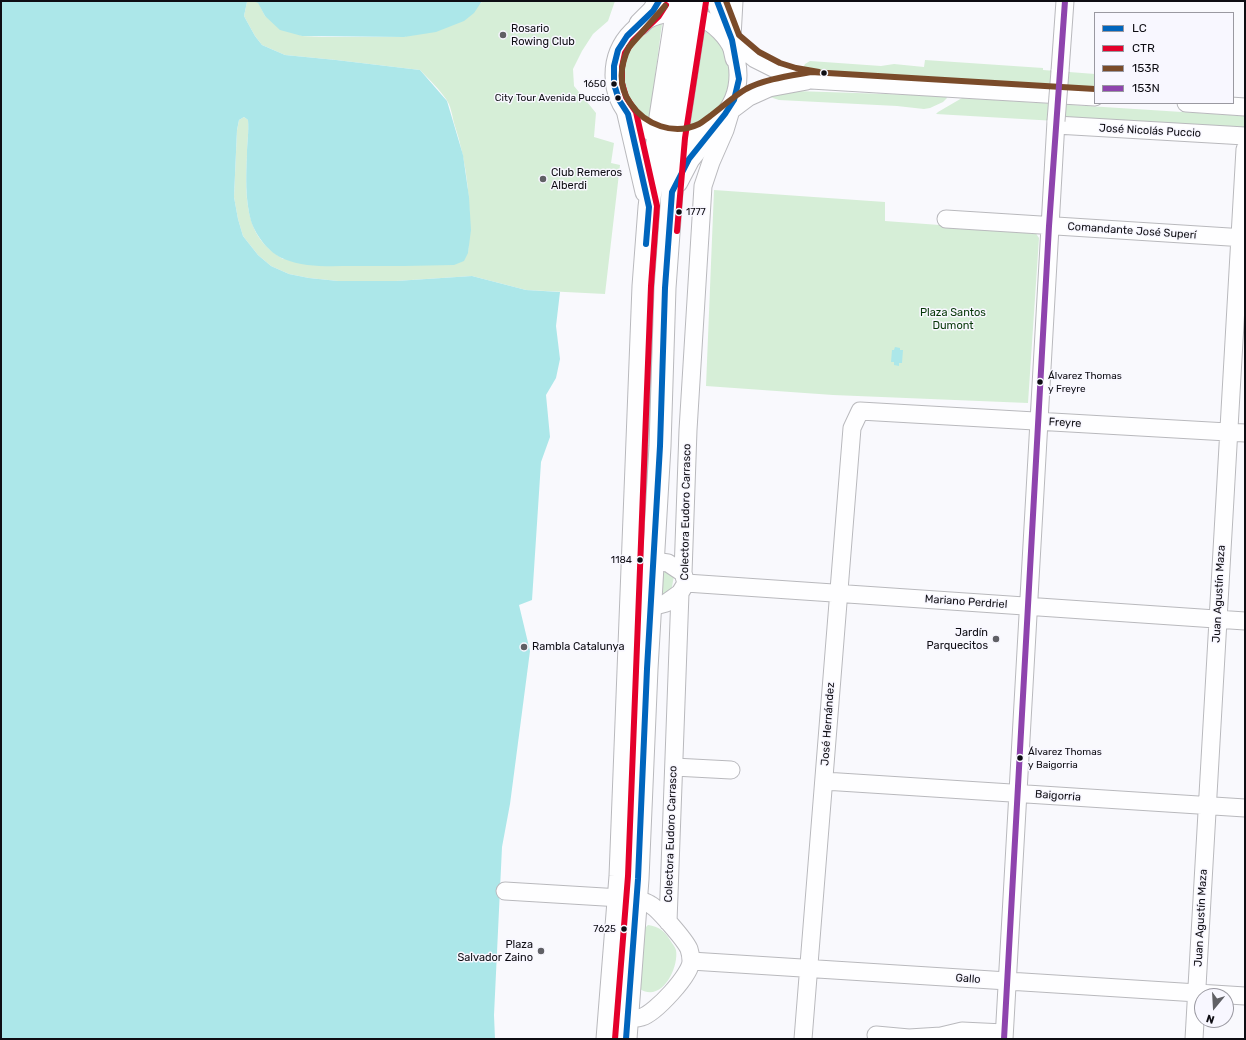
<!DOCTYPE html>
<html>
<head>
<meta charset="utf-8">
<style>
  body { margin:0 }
  #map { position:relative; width:1246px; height:1040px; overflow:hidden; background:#f9f9fd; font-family:Rubik,sans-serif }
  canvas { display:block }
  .frame { position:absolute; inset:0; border:2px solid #0e0d13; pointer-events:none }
  .legend { position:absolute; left:1094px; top:12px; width:140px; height:92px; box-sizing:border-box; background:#f8f7ff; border:1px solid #9a99a1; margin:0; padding:5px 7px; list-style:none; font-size:12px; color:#0e0d13 }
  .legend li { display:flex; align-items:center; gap:8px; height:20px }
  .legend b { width:20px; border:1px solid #9a99a1 }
  .north { position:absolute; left:1194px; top:988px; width:40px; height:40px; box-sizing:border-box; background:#f8f7ff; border:1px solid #9a99a1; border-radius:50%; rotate:198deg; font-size:11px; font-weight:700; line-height:16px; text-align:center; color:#0e0d13 }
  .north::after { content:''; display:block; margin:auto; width:14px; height:18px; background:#606065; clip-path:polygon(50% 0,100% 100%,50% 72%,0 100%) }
</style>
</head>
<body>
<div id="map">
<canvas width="1246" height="1040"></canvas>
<div class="frame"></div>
<ul class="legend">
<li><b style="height:5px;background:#0065bd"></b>LC</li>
<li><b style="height:5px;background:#e4002b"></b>CTR</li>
<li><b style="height:5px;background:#7a4b2a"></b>153R</li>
<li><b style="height:5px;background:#8e44ad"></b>153N</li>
</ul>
<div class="north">N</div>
</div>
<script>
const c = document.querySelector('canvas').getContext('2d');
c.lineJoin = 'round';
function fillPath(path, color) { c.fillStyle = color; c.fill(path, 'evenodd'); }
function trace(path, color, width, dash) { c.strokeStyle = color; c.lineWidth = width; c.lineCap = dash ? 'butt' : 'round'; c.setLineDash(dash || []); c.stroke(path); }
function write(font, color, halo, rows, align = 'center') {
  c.font = font + ' Rubik,sans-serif'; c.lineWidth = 3; c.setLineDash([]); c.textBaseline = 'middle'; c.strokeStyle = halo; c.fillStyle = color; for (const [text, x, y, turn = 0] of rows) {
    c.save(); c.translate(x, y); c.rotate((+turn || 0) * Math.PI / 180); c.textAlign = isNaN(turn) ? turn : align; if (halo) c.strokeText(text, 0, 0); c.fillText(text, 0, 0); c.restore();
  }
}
fillPath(new Path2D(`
  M 253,1 L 258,2 L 265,16 L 302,36 L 322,37 L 404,37 L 481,3 L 482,1 L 615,1 L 608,21 L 593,34 L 582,51 L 573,69 L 574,86 L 596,113 L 594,137 L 614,143 L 611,163 L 620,165 L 605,294 L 526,290 L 472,276 L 396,281 L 338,281 L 309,278 L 289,274 L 271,266 L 258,255 L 243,236 L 238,219 L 234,197 L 237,130 L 239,120 L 244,117 L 248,120 C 249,132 247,143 247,155 C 246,181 244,212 258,236 C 264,246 274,253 283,259 L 468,253 C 472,209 468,165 454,123 C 452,115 451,106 446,99 C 439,89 429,79 420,70 L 336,60 L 285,55 L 262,45 L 255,36 L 244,16 L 247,2 Z
  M 662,24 L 649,122 C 605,97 611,35 662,24 Z
  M 703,30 C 747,56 738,118 688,128 Z
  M 925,60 L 1043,68 L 1043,70 L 1095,74 L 1095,87 L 828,72 L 827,70 L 822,70 L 821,72 L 810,70 L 803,68 L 805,64 L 810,61 L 881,66 L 894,64 L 924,67 Z
  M 796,91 L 946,96 L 947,98 L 943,102 L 930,108 L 924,109 L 897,106 L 779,100 L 770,97 L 781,93 Z
  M 962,98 L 1245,116 L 1245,132 L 936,114 L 938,112 Z
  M 714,190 L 885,202 L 885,221 L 1035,232 L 1039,238 L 1028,403 L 833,395 L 706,386 Z
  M 663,568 L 674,576 L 671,592 L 662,597 Z
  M 648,925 C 659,927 664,930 670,940 C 672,943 675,947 676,950 C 679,969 661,1003 640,989 L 644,929 Z`), '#d6eed7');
fillPath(new Path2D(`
  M 1,1 L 252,1 L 247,2 L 244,16 L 255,36 L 262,45 L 285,55 L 336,60 L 420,70 L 447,101 L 463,155 L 469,197 L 471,230 L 468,253 L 464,261 L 454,265 C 421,266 387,266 353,266 C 331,266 305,268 284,259 C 269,253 256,236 251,221 C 245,199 246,176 247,154 C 247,143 249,132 248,120 L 244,117 L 239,120 L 237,130 L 234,197 L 238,219 L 243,236 L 258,255 L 271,266 L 289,274 L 309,278 L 338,281 L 396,281 L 472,276 L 526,290 L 560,292 L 556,326 L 560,359 L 556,378 L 546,395 L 550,437 L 541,462 L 532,600 L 519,605 L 530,651 L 510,804 L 502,847 L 494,1015 L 495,1039 L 1,1039 Z
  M 253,1 L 482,1 L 474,13 L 464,21 L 436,32 L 404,37 L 302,36 L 280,30 L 265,16 L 258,3 Z
  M 895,347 L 900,348 L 900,350 L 903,350 L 902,363 L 899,363 L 899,366 L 894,365 L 894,362 L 891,362 L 892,350 L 894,350 Z`), '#ace7e9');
const minor = new Path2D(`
  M614 75a62 62 0 1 1 124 0a62 62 0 1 1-124 0Z
  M 732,37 L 734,1
  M 730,38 L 755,59 L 777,70 L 811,80 L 1095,97
  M 1060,71 L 1065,1
  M 1186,103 L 1245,107
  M 729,112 L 749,97 L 769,88 L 807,81
  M 1056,125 L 1245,136
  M 946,219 L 1245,238
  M 654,561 L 668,563 L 683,573
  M 686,583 L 1245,621
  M 651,607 L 666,603 L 680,593
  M 674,767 L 731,770
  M 824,781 L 1245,808
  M 505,891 L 637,899 C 641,901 647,902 651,905 C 659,910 685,940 689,949 C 690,952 691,958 691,961 C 691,975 655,1013 642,1017 C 633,1020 624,1017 616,1012
  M 668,922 L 680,593 L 686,583 L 683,573 L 688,430 L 703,186 L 711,162 L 725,130 L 734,100
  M 691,961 L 1245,996
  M 876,1035 L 909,1038 L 941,1036 L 962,1031 L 1004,1033
  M 803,1039 L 852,428 L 860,411 L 1245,433
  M 1004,1039 L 1056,121
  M 1194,1039 L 1245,149`);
const major = new Path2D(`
  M 717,1 L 732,40 L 736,58
  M 640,24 L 653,11 L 659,1
  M 628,114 L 646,192
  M 677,182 L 689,159 L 722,118
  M 607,1039 L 620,876 L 643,286 L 649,207 L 660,117 L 678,1
  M 626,1039 L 638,879 L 647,669 L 660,446 L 665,288 L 672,192 L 677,137 L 698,1`);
trace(minor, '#b9b9bd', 19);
trace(major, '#b9b9bd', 23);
trace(minor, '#fefeff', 17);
trace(major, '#fefeff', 21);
const minorBridge = new Path2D(`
  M 1056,121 L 1060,71`);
trace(minorBridge, '#b9b9bd', 19, []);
trace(minorBridge, '#fefeff', 17);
trace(new Path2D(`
  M 646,244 L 649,207 L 628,114 L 619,100 L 614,84 L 614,66 L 618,50 L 627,36 L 653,11 L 659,1
  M 626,1039 L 638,879 L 647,669 L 660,446 L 665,288 L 672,192 L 689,159 L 725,114 L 734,100 L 739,79 L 732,40 L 717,1`), '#0065bd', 6);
trace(new Path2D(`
  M 677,231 L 685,138 L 706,2
  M 615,1039 L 628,876 L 651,286 L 657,206 L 636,112 L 626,97 L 622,83 L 622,67 L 625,53 L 633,41 L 659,16 L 666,5`), '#e4002b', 6);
trace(new Path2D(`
  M 726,1 L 739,35 L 759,52 L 780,63 L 796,68 L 819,72
  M 665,6 L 629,47 C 620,65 618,86 630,103 C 645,125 674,136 699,124 C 703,122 706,119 709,117 C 721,108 734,96 746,89 C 765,79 789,76 811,72 L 1095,89`), '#7a4b2a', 6);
trace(new Path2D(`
  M 1004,1039 L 1049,226 L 1065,1`), '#8e44ad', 6);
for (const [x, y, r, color] of [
  [503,35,4,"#606065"],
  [824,73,3.5,"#0e0d13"],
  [614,84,3.5,"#0e0d13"],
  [618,98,3.5,"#0e0d13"],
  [543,179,4,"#606065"],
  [679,212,3.5,"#0e0d13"],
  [1040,382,3.5,"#0e0d13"],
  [640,560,3.5,"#0e0d13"],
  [996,639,4,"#606065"],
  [524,647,4,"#606065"],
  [1020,758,3.5,"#0e0d13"],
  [624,929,3.5,"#0e0d13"],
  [541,951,4,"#606065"]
]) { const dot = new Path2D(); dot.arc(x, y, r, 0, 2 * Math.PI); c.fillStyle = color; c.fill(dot); trace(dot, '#f8f7ff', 1.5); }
write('10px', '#0e0d13', '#f8f7ff', [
  ["1650",606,84],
  ["City Tour Avenida Puccio",610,98],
  ["1777",686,212,"left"],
  ["Álvarez Thomas",1048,376,"left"],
  ["y Freyre",1048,389,"left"],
  ["1184",632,560],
  ["Álvarez Thomas",1028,752,"left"],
  ["y Baigorria",1028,765,"left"],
  ["7625",616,929]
], 'right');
write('11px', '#0e0d13', '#f8f7ff', [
  ["Rosario",511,29],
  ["Rowing Club",511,42],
  ["Club Remeros",551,173],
  ["Alberdi",551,186],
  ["Jardín",988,633,"right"],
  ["Parquecitos",988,646,"right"],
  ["Rambla Catalunya",532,647],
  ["Plaza",533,945,"right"],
  ["Salvador Zaino",533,958,"right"]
], 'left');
write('11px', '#0e0d13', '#f8f7ff', [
  ["José Nicolás Puccio",1150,131,3],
  ["Comandante José Superí",1132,231,4],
  ["Freyre",1065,423,3],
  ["Colectora Eudoro Carrasco",686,512,-89],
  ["Juan Agustín Maza",1219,594,-87],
  ["Mariano Perdriel",966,602,4],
  ["José Hernández",828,724,-86],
  ["Baigorria",1058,796,4],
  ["Colectora Eudoro Carrasco",671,834,-88],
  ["Juan Agustín Maza",1201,918,-87],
  ["Gallo",968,979,4]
]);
write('11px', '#063708', '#f8f7ff', [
  ["Plaza Santos",953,313],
  ["Dumont",953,326]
]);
</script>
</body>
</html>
